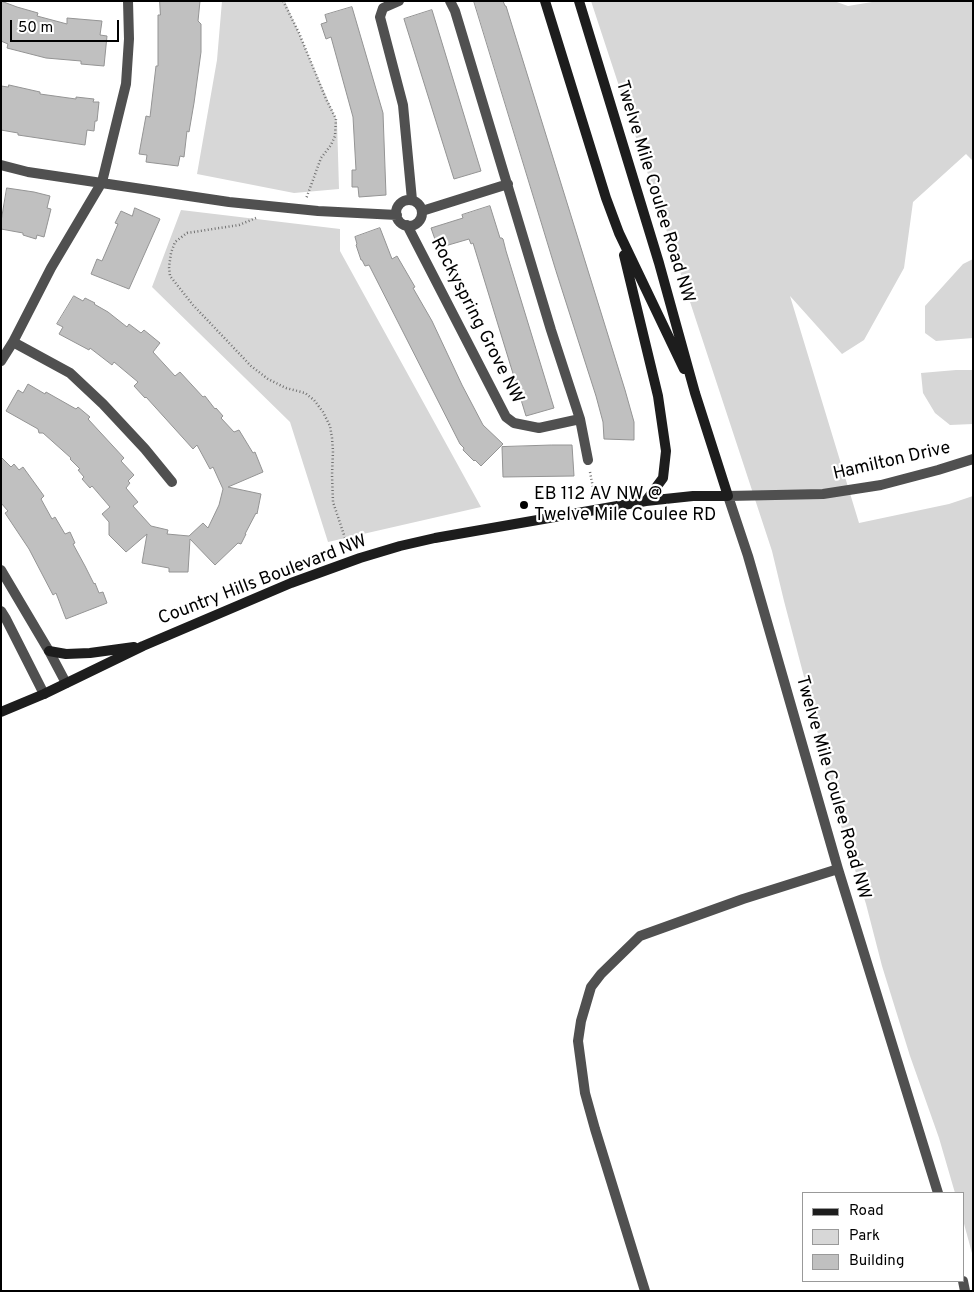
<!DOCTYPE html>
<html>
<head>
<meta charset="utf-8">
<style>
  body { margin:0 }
  #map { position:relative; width:974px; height:1292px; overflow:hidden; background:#fff; font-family:Overpass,sans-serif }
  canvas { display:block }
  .frame { position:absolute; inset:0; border:2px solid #000; pointer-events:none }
  .legend { position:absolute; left:802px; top:1192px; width:162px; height:90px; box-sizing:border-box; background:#fff; border:1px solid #999; margin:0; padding:6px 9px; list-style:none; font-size:15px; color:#000 }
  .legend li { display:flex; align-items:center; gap:10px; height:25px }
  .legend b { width:25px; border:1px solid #999 }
  .scale { position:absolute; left:10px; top:20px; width:109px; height:22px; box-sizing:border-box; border:2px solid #000; border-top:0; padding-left:6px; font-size:15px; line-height:18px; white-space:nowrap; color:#000; -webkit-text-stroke:4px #fff; paint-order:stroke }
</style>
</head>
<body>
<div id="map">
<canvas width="974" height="1292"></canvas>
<div class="frame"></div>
<ul class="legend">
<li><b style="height:6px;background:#1d1d1d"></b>Road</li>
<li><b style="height:14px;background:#d7d7d7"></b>Park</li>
<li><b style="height:14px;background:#c0c0c0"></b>Building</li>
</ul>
<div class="scale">50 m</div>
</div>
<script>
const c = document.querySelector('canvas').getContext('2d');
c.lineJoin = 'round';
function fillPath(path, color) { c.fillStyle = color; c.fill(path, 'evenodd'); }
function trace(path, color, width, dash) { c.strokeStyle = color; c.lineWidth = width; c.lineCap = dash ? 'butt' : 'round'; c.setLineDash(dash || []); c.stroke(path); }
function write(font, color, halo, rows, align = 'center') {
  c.font = font + ' Overpass,sans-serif'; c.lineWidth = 4.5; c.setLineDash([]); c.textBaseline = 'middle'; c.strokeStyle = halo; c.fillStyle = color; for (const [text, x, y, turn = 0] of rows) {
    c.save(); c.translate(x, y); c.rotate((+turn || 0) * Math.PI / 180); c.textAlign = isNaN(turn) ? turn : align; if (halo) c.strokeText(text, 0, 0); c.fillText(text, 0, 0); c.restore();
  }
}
fillPath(new Path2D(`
  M 222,1 L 285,1 L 337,121 L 339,189 L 294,193 L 197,174 L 217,60 Z
  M 591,1 L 834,1 L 848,6 L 878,1 L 973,1 L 973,161 L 966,154 L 913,202 L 904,268 L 864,340 L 842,354 L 790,296 L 859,523 L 949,504 L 973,496 L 973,1257 L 963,1220 L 963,1193 L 955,1193 L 939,1138 L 910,1056 L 882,966 L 866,904 L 832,798 L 812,707 L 784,601 L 772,551 Z
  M 181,210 L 340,229 L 340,251 L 481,507 L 328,542 L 290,422 L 152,287 Z
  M 973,259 L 973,338 L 936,341 L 925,333 L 925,306 L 963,264 Z
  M 956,370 L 973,370 L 973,424 L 950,425 L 935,413 L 923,393 L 921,373 Z`), '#d7d7d7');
const building = new Path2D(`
  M 1,1 L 17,7 L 38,13 L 37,16 L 67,24 L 67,18 L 102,21 L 100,35 L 107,36 L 104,66 L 81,64 L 81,61 L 46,58 L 7,48 L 8,44 L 1,41 Z
  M 160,1 L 200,1 L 198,21 L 201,24 L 201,52 L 194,103 L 189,132 L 187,131 L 184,157 L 180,156 L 178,166 L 146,162 L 147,155 L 139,154 L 146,116 L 150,117 L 156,66 L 158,66 L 158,15 L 160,15 Z
  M 474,1 L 503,1 L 505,6 L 506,6 L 625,390 L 634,422 L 634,440 L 604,439 L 603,422 L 596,396 L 556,271 Z
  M 352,7 L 383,113 L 386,195 L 359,197 L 358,187 L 352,187 L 352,170 L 356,170 L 353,117 L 331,37 L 326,39 L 321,24 L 327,22 L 325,15 Z
  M 432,10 L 481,171 L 454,179 L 404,19 Z
  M 9,85 L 40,92 L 40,94 L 76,99 L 76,97 L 94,99 L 93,102 L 99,102 L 97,121 L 95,121 L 94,131 L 87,130 L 85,145 L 18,135 L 18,133 L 1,130 L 1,86 L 8,87 Z
  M 7,188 L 34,192 L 50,196 L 47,208 L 51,209 L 44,237 L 37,235 L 36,239 L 23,235 L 23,233 L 1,229 L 1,222 Z
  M 490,206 L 500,238 L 502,238 L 503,239 L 506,251 L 554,408 L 526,416 L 473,243 L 471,244 L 469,239 L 438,248 L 431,228 L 463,218 L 462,215 Z
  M 135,208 L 160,219 L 129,289 L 91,274 L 97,259 L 102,261 L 118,224 L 115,223 L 121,211 L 132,216 Z
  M 380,228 L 392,259 L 397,256 L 415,287 L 413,288 L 432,321 L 462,385 L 483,425 L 503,444 L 481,466 L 475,460 L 474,461 L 463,450 L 464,448 L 460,444 L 369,265 L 365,266 L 362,260 L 361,260 L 356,245 L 357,244 L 355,237 Z
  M 74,296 L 83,301 L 85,298 L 95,303 L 94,304 L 108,312 L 127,327 L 129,324 L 141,333 L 144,330 L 160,343 L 153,352 L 175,376 L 180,372 L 203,397 L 205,396 L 215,409 L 216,408 L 223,416 L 221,418 L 234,432 L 239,430 L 253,453 L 255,452 L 263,472 L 228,487 L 261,494 L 257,514 L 256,513 L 245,534 L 246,534 L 241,544 L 238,543 L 215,565 L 190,539 L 188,572 L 169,572 L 169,568 L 142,563 L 147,534 L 126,552 L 109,535 L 109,522 L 102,514 L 110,507 L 92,486 L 90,488 L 82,479 L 84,477 L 78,470 L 80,469 L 70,459 L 71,458 L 43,433 L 39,433 L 38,429 L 6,411 L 18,390 L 23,393 L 28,384 L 45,394 L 46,392 L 76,409 L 78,407 L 90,417 L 88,419 L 124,458 L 121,461 L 134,475 L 128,481 L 130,483 L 126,488 L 138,502 L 133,506 L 151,526 L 168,530 L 167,534 L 189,536 L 203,523 L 208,528 L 219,505 L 223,489 L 213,467 L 210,469 L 197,445 L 193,449 L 146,397 L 145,398 L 134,386 L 138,382 L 114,362 L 112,365 L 90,348 L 89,350 L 59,334 L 63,327 L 57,324 Z
  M 552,445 L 572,445 L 574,476 L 503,477 L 502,447 Z
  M 1,457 L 11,467 L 14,464 L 19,470 L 23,467 L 44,496 L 41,499 L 52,519 L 55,517 L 65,534 L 70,532 L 75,543 L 73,544 L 85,566 L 94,584 L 95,583 L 99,593 L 103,592 L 107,603 L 66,619 L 56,593 L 53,595 L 29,549 L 5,513 L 8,511 L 1,503 Z`);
fillPath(building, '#c0c0c0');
trace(building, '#949494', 1);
trace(new Path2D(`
  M 283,1 L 299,33 L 326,99 L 336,119 L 335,136 L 331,145 L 321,158 L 306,199
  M 256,218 L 239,225 L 187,233 L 175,242 L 171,253 L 169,267 L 170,276 L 193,305 L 251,366 L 268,379 L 286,388 L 305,393 L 314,400 L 323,412 L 330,426 L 332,438 L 333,451 L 332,475 L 333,502 L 349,550
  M 590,472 L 595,498`), '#727272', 2.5, [1, 2.5]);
trace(new Path2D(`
  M 399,1 L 383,8 L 380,17 L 403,105 L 412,200
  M 450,1 L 455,11 L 551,330 L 580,419 L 588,460
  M 1,165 L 28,172 L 229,202 L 318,211 L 397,215
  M396 213a13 13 0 1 1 26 0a13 13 0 1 1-26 0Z
  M 422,211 L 508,184
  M 407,225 L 506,417 L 514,423 L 539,428 L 580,419
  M 13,342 L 70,373 L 103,404 L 145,449 L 172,482
  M 1,361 L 13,342 L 51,268 L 102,182 L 126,84 L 129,39 L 128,1
  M 1,570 L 49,651 L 66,683
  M 1,611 L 6,619 L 44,694
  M 938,1193 L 838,869 L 748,556 L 728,496 L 823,494 L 881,485 L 938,470 L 973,459
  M 963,1281 L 965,1291
  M 645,1291 L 595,1129 L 585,1093 L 578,1041 L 581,1021 L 591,987 L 601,974 L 640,936 L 743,899 L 838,869`), '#505050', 10);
trace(new Path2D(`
  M 545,1 L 606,198 L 619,233 L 684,369
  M 624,255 L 658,396 L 666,451 L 663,478 L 646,501
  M 49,651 L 66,654 L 90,653 L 134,647
  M 1,712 L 44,694 L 143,646 L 291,583 L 360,558 L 400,546 L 435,538 L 646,501 L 693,496 L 728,496 L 695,393 L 659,263 L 579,1`), '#1d1d1d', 10);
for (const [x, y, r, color] of [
  [524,505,5,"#000"]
]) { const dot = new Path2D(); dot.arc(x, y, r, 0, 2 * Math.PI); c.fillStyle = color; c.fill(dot); trace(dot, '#fff', 2); }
write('18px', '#000', '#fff', [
  ["Twelve Mile Coulee Road NW",654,192,73],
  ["Rockyspring Grove NW",476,321,63],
  ["Hamilton Drive",892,462,-13],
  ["Country Hills Boulevard NW",263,581,-21],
  ["Twelve Mile Coulee Road NW",832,788,74]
]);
write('18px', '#000', '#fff', [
  ["EB 112 AV NW @",534,495],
  ["Twelve Mile Coulee RD",534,516]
], 'left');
</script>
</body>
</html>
